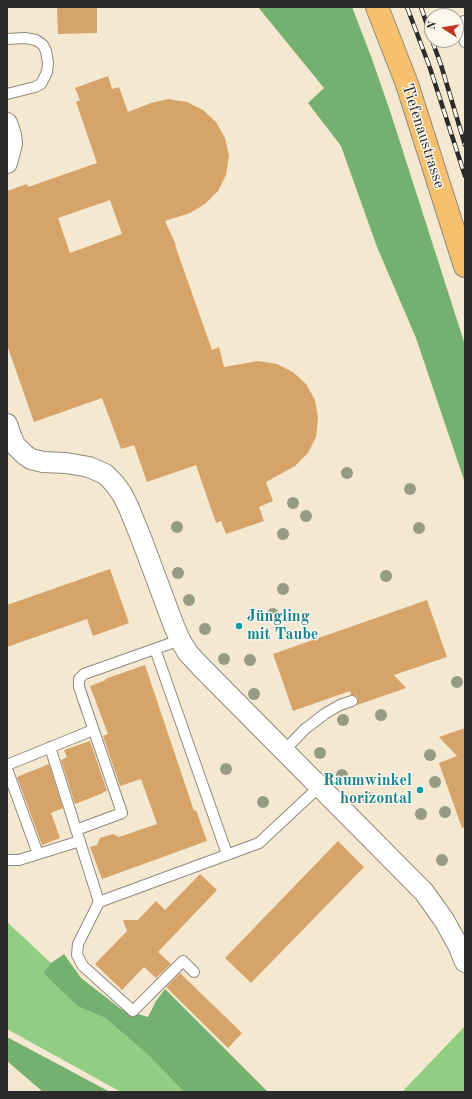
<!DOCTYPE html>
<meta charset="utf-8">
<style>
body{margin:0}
#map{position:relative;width:472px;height:1099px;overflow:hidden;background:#f4e8d0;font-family:"Old Standard TT",serif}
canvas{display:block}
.frame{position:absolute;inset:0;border:8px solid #2b2b2b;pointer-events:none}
.north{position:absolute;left:424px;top:8px;width:40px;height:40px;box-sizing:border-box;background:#fbf7ec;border:1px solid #a8a59f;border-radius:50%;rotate:282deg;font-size:11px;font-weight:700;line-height:16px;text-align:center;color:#2b2b2b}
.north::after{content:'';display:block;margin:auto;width:14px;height:18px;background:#c8321e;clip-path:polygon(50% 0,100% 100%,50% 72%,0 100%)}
</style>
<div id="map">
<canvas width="472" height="1099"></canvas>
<div class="frame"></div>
<div class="north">N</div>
</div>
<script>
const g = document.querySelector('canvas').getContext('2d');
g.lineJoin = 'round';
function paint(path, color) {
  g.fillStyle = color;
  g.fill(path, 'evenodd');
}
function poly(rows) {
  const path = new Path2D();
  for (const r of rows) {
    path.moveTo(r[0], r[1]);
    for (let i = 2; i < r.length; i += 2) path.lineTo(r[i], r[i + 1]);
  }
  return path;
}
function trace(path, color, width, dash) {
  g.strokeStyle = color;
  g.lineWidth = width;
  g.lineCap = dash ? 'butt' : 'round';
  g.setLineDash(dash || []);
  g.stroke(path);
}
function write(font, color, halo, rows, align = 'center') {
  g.font = font + ' "Old Standard TT",serif';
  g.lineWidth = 3;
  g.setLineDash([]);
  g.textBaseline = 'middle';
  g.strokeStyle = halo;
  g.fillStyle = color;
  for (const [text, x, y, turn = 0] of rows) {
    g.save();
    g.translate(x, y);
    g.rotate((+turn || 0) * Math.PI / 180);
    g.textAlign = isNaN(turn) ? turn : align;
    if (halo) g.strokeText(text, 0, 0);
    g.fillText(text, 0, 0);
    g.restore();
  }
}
const green = poly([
 [7,922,51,963,43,973,77,1006,105,1018,146,1053,184,1092,121,1092,7,1029],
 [465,1026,465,1092,402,1092]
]);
const forest = poly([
 [258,7,352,7,372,59,391,114,465,345,465,483,416,338,377,247,341,146,308,103,324,88],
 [64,954,81,978,121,1009,148,1017,156,1001,165,989,268,1092,184,1092,146,1053,105,1018,77,1006,43,973,51,963],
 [7,1037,110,1092,43,1092,7,1061]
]);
const building = poly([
 [57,7,97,7,97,33,58,34],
 [108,76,112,89,119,87,128,112,151,103,168,99,187,102,203,110,216,122,225,138,229,156,226,175,218,191,205,204,190,213,165,221,176,245,175,245,212,350,219,347,224,367,258,361,277,364,293,372,306,384,315,400,318,418,316,437,308,453,295,466,266,482,273,501,259,507,264,521,226,534,221,521,216,523,196,465,147,482,134,445,121,449,102,398,34,422,7,345,7,191,27,184,28,187,97,163,76,102,80,100,75,88],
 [110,200,122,234,70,253,58,218],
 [110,569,129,623,93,636,87,619,7,647,7,605],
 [427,600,447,657,394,675,406,688,357,705,358,702,358,699,356,696,351,695,350,691,293,711,273,654],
 [145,665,194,811,196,810,207,841,102,879,90,847,97,845,100,838,113,834,119,837,157,824,141,779,120,786,103,736,108,734,90,686,106,680,105,679],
 [465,728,465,827,462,828,439,763,457,756,439,737],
 [90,741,107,791,103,792,103,793,75,804,61,760,67,757,64,750],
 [49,764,63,808,51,813,60,838,42,845,17,777],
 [338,841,364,867,251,983,225,958],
 [200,874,217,890,158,952,171,964,156,978,144,967,122,990,95,964,127,931,123,920,138,920,156,901,165,910],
 [180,973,242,1033,228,1048,166,987]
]);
const lane = poly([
 [464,21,461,27,462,32,465,42],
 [7,39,25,38,36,40,43,45,46,51,48,63,47,72,41,84,35,87,7,94],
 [155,649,227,854],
 [50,747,99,902],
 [284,751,305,729,326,713,340,705,352,701],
 [7,765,93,730],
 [7,769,38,854],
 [76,830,122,813,79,687,79,679,84,674,180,640],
 [7,860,19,860,80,841],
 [194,972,183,961,133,1011,83,966,77,955,78,944,99,902,259,843,319,787]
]);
const street = poly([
 [7,123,11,135,12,144,7,163],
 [7,424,12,438,15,445,25,455,31,459,43,462,66,463,89,467,105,474,114,483,122,494,129,508,143,543,174,626,180,640,188,653,201,667,424,892,444,920,459,947,465,962]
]);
const primary = poly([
 [377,7,407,84,465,266]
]);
const rail = poly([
 [407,7,430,68,465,176],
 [421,7,432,40],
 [432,40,441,65,465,145]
]);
const trees = [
 [347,473],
 [410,489],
 [293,503],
 [306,516],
 [177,527],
 [419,528],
 [283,534],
 [178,573],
 [386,576],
 [283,589],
 [189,600],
 [273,614],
 [205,629],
 [224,659],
 [250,660],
 [457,682],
 [254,694],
 [381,715],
 [343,720],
 [320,753],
 [430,755],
 [226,769],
 [342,775],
 [435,782],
 [368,798],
 [263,802],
 [445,812],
 [421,814],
 [442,860]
];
const markers = [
 [239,626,4,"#0f9aa8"],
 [420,790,4,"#0f9aa8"]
];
const streetNames = [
 ["Tiefenaustrasse",423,136,72]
];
const cultureNames = [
 ["Jüngling",247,617],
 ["mit Taube",247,635],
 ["Raumwinkel",412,781,"right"],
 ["horizontal",412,799,"right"]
];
paint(green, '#91ce83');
paint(forest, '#74b171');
paint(building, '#d6a369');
trace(lane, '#908a7e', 12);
trace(street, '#908a7e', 22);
trace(primary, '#908a7e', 24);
trace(lane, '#fff', 10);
trace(street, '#fff', 20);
trace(primary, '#f7c06c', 22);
trace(rail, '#2b2b2b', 4.5);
trace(rail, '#fbf7ec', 3, [9]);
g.fillStyle = '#969b84';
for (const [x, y] of trees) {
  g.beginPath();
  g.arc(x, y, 6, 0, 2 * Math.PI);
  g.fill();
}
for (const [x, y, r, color] of markers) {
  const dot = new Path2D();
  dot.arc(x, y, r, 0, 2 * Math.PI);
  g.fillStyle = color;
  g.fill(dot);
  trace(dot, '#fbf7ec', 1.5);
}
write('16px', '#2b2b2b', '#fbf7ec', streetNames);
write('bold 16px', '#0d838f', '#fbf7ec', cultureNames, 'left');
</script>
